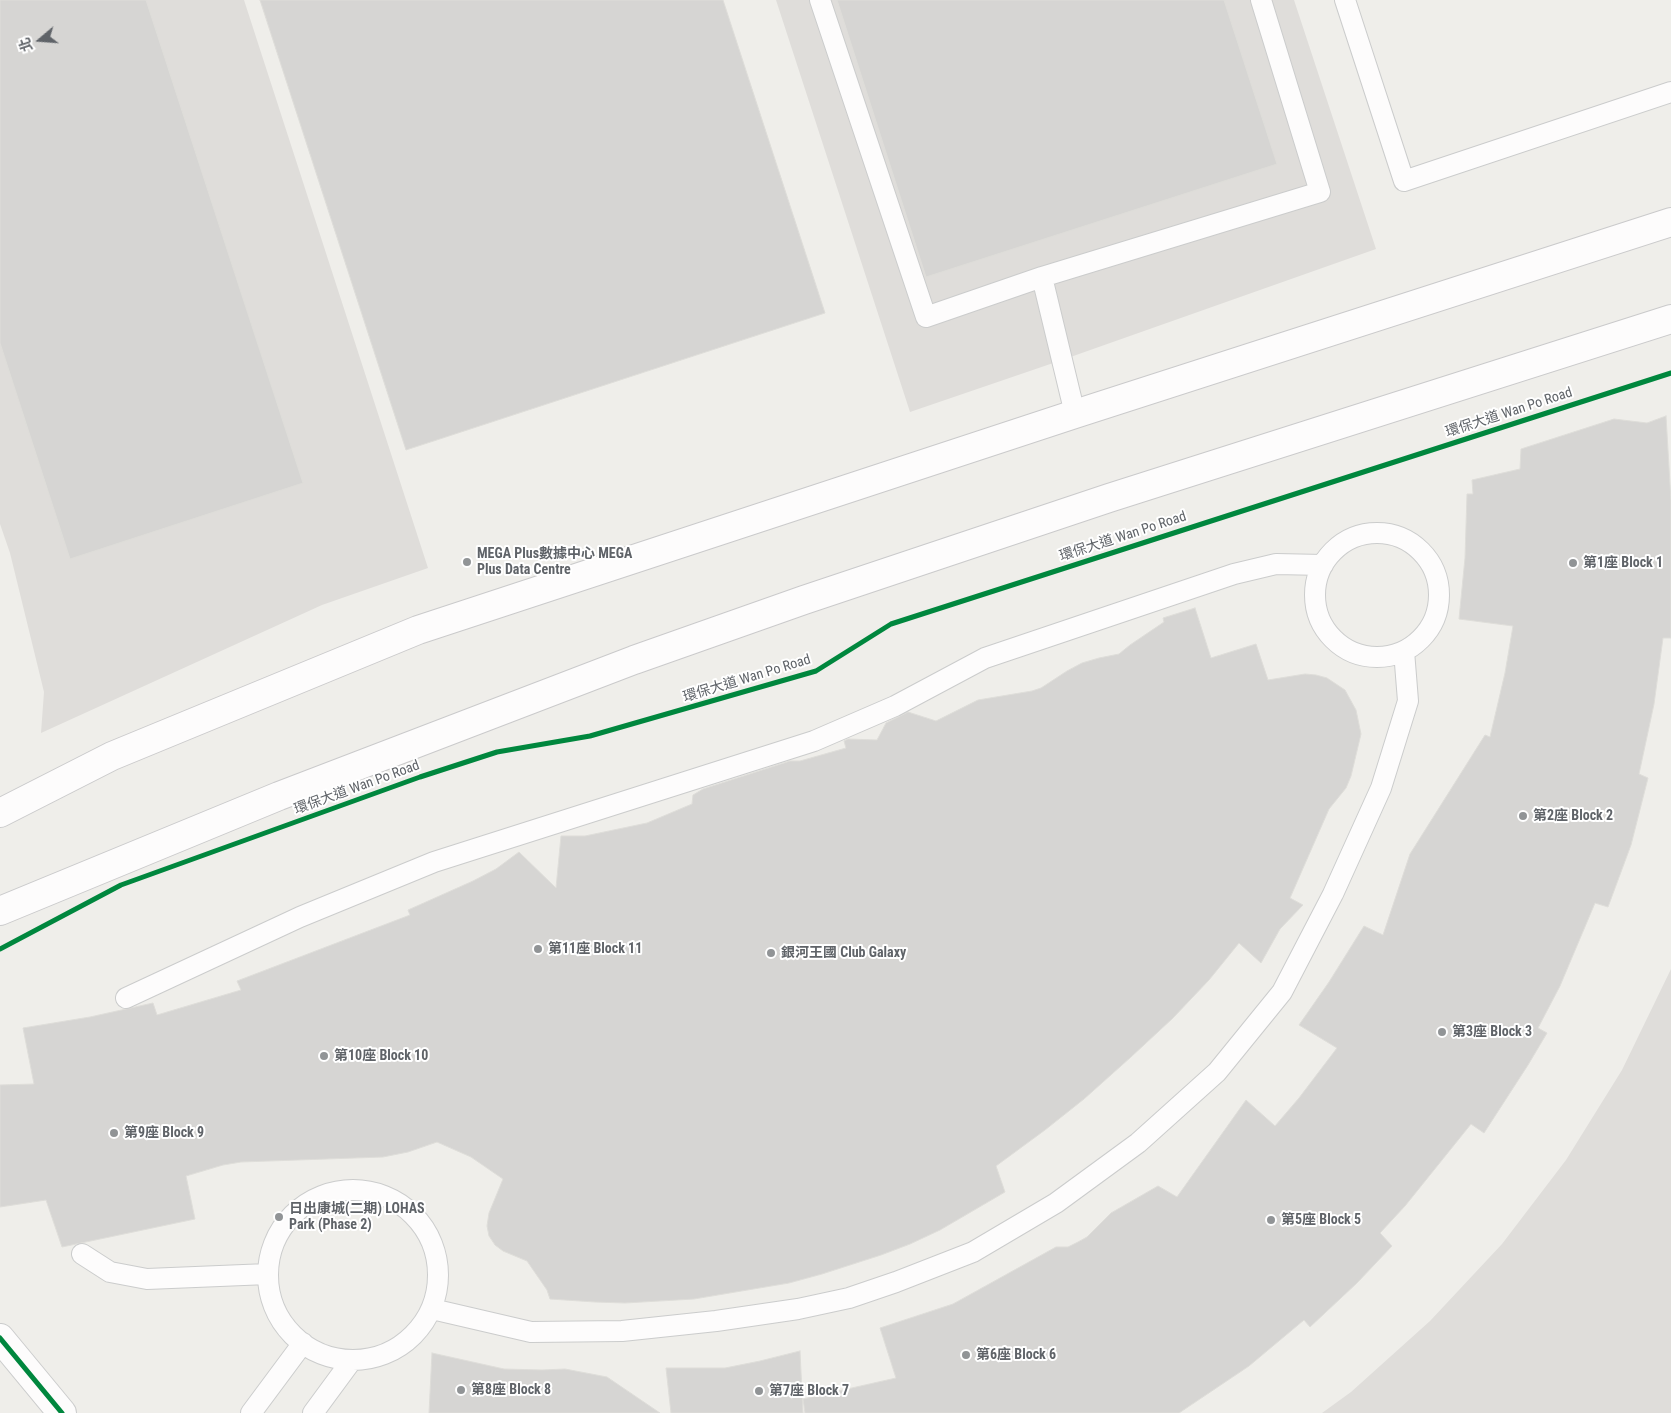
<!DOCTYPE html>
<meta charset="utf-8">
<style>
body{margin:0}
#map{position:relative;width:1671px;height:1413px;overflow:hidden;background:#efeeea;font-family:"Roboto Condensed","Noto Sans TC",sans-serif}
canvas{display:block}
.north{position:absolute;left:15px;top:15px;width:50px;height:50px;-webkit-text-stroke:4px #fff;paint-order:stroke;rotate:252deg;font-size:14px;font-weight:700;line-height:20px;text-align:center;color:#5f6368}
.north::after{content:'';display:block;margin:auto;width:18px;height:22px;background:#5f6368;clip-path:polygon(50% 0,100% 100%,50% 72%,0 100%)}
</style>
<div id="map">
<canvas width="1671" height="1413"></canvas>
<div class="north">北</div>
</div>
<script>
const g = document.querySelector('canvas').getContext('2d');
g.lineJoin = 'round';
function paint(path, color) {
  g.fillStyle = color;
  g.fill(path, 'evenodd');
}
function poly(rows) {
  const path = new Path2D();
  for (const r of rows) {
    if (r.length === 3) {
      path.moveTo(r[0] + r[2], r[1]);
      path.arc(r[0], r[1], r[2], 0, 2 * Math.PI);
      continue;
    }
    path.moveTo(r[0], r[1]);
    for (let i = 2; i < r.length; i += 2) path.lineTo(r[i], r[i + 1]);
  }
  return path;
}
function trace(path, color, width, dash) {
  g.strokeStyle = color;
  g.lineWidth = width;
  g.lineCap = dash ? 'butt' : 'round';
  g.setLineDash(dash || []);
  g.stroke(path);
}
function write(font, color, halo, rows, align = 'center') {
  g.font = font + ' "Roboto Condensed","Noto Sans TC",sans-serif';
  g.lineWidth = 4;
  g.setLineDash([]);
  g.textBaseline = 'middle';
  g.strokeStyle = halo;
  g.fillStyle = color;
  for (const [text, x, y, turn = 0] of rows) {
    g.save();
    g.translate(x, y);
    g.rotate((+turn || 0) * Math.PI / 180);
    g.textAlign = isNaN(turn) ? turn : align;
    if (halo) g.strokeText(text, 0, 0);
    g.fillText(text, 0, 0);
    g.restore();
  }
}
const industrial = poly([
 [0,0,244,0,428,568,322,605,41,733,44,692,10,553,0,524],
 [776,0,1294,0,1376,249,1062,360,910,412],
 [1671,969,1671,1413,1322,1413,1351,1392,1430,1321,1502,1244,1566,1160,1622,1070]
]);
const building = poly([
 [0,0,146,0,303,483,70,559,0,343,0,0],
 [260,0,723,0,825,313,406,450,260,0],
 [837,0,1224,0,1277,164,926,277,837,0],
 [1666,416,1671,501,1671,638,1663,638,1654,704,1639,774,1648,778,1631,845,1608,907,1595,903,1560,986,1538,1028,1547,1033,1528,1065,1484,1133,1471,1124,1405,1206,1380,1233,1392,1246,1357,1283,1310,1327,1304,1320,1249,1366,1179,1413,805,1413,803,1399,896,1378,880,1328,953,1304,1056,1247,1068,1247,1078,1242,1087,1237,1111,1213,1158,1186,1177,1197,1246,1100,1275,1126,1299,1098,1337,1048,1299,1025,1329,982,1364,926,1383,935,1410,854,1485,735,1490,737,1505,673,1513,626,1459,619,1465,558,1467,494,1473,494,1472,480,1520,469,1521,449,1614,419,1647,423,1666,416],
 [1195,608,1211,658,1256,644,1268,680,1305,674,1316,675,1327,678,1345,690,1356,710,1361,734,1351,776,1346,788,1329,809,1290,898,1303,905,1280,929,1261,963,1239,943,1209,980,1173,1018,1131,1057,1084,1099,1045,1130,996,1166,1005,1192,940,1230,910,1244,881,1255,822,1274,789,1283,694,1299,625,1303,595,1302,550,1299,547,1290,527,1261,503,1251,495,1245,489,1236,487,1226,489,1213,503,1179,471,1157,437,1142,408,1152,383,1157,241,1162,223,1165,186,1176,195,1219,62,1247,46,1200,0,1207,0,1085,34,1084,23,1028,90,1017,153,1003,157,1015,241,990,237,981,410,915,408,910,473,881,496,869,519,852,556,888,561,836,585,836,647,823,692,804,693,795,703,789,790,761,800,761,846,748,844,741,848,739,877,740,886,723,908,712,936,721,978,700,1032,691,1041,688,1067,671,1082,663,1099,658,1119,654,1130,645,1164,622,1163,618,1195,608],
 [800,1351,803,1413,671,1413,666,1368,725,1368,760,1361,800,1351],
 [432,1353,504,1369,542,1370,565,1369,607,1377,660,1413,429,1413,432,1353]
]);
const service = poly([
 [820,0,926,317,1042,277,1320,192,1261,0],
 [1345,0,1404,181,1671,92],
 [1042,277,1075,414],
 [1377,595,62],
 [126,998,300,917,434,862,814,741,895,706,985,658,1234,574,1276,564,1323,565],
 [353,1275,85],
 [82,1254,110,1272,147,1279,268,1274],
 [432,1309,531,1332,622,1331,716,1321,798,1309,849,1298,896,1282,973,1252,1056,1203,1138,1143,1217,1072,1282,992,1333,894,1381,788,1408,701,1404,651],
 [251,1413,303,1343],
 [313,1413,352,1360]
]);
const minor = poly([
 [0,1338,62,1413]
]);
const secondary = poly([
 [0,813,112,756,418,630,1075,414,1671,222],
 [0,911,279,796,634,660,804,600,1109,498,1671,319]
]);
const cycleway = poly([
 [0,949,121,885,420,777,497,752,590,736,816,671,891,624,1671,373],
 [0,1338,62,1413]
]);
const markers = [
 [467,562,5,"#919496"],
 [1573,563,5,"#919496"],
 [1523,816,5,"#919496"],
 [538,949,5,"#919496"],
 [771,953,5,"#919496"],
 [1442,1032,5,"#919496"],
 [324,1056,5,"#919496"],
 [114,1133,5,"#919496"],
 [279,1217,5,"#919496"],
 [1271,1220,5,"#919496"],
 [966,1355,5,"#919496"],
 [461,1390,5,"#919496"],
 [759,1391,5,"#919496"]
];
const streetNames = [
 ["環保大道 Wan Po Road",1509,413,-18],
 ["環保大道 Wan Po Road",1123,537,-18],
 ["環保大道 Wan Po Road",747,679,-17],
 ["環保大道 Wan Po Road",357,788,-20]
];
const poiNames = [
 ["MEGA Plus數據中心 MEGA",477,554],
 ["Plus Data Centre",477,570],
 ["第1座 Block 1",1583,563],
 ["第2座 Block 2",1533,816],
 ["第11座 Block 11",548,949],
 ["銀河王國 Club Galaxy",781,953],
 ["第3座 Block 3",1452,1032],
 ["第10座 Block 10",334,1056],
 ["第9座 Block 9",124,1133],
 ["日出康城(二期) LOHAS",289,1209],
 ["Park (Phase 2)",289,1225],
 ["第5座 Block 5",1281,1220],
 ["第6座 Block 6",976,1355],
 ["第8座 Block 8",471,1390],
 ["第7座 Block 7",769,1391]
];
paint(industrial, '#dfddda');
paint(building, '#d6d5d3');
trace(building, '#deddd9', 1);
trace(service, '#cbcccc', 22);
trace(minor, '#cbcccc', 30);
trace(secondary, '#cacacb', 30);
trace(service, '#fdfcfc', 20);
trace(minor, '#fdfcfc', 28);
trace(secondary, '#fdfcfc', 28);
trace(cycleway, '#00873e', 5);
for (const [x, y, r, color] of markers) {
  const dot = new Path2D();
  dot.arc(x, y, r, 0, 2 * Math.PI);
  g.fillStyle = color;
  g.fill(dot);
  trace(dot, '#fff', 2);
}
write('14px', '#5f6368', '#fff', streetNames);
write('bold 14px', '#5f6368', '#fff', poiNames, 'left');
</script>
